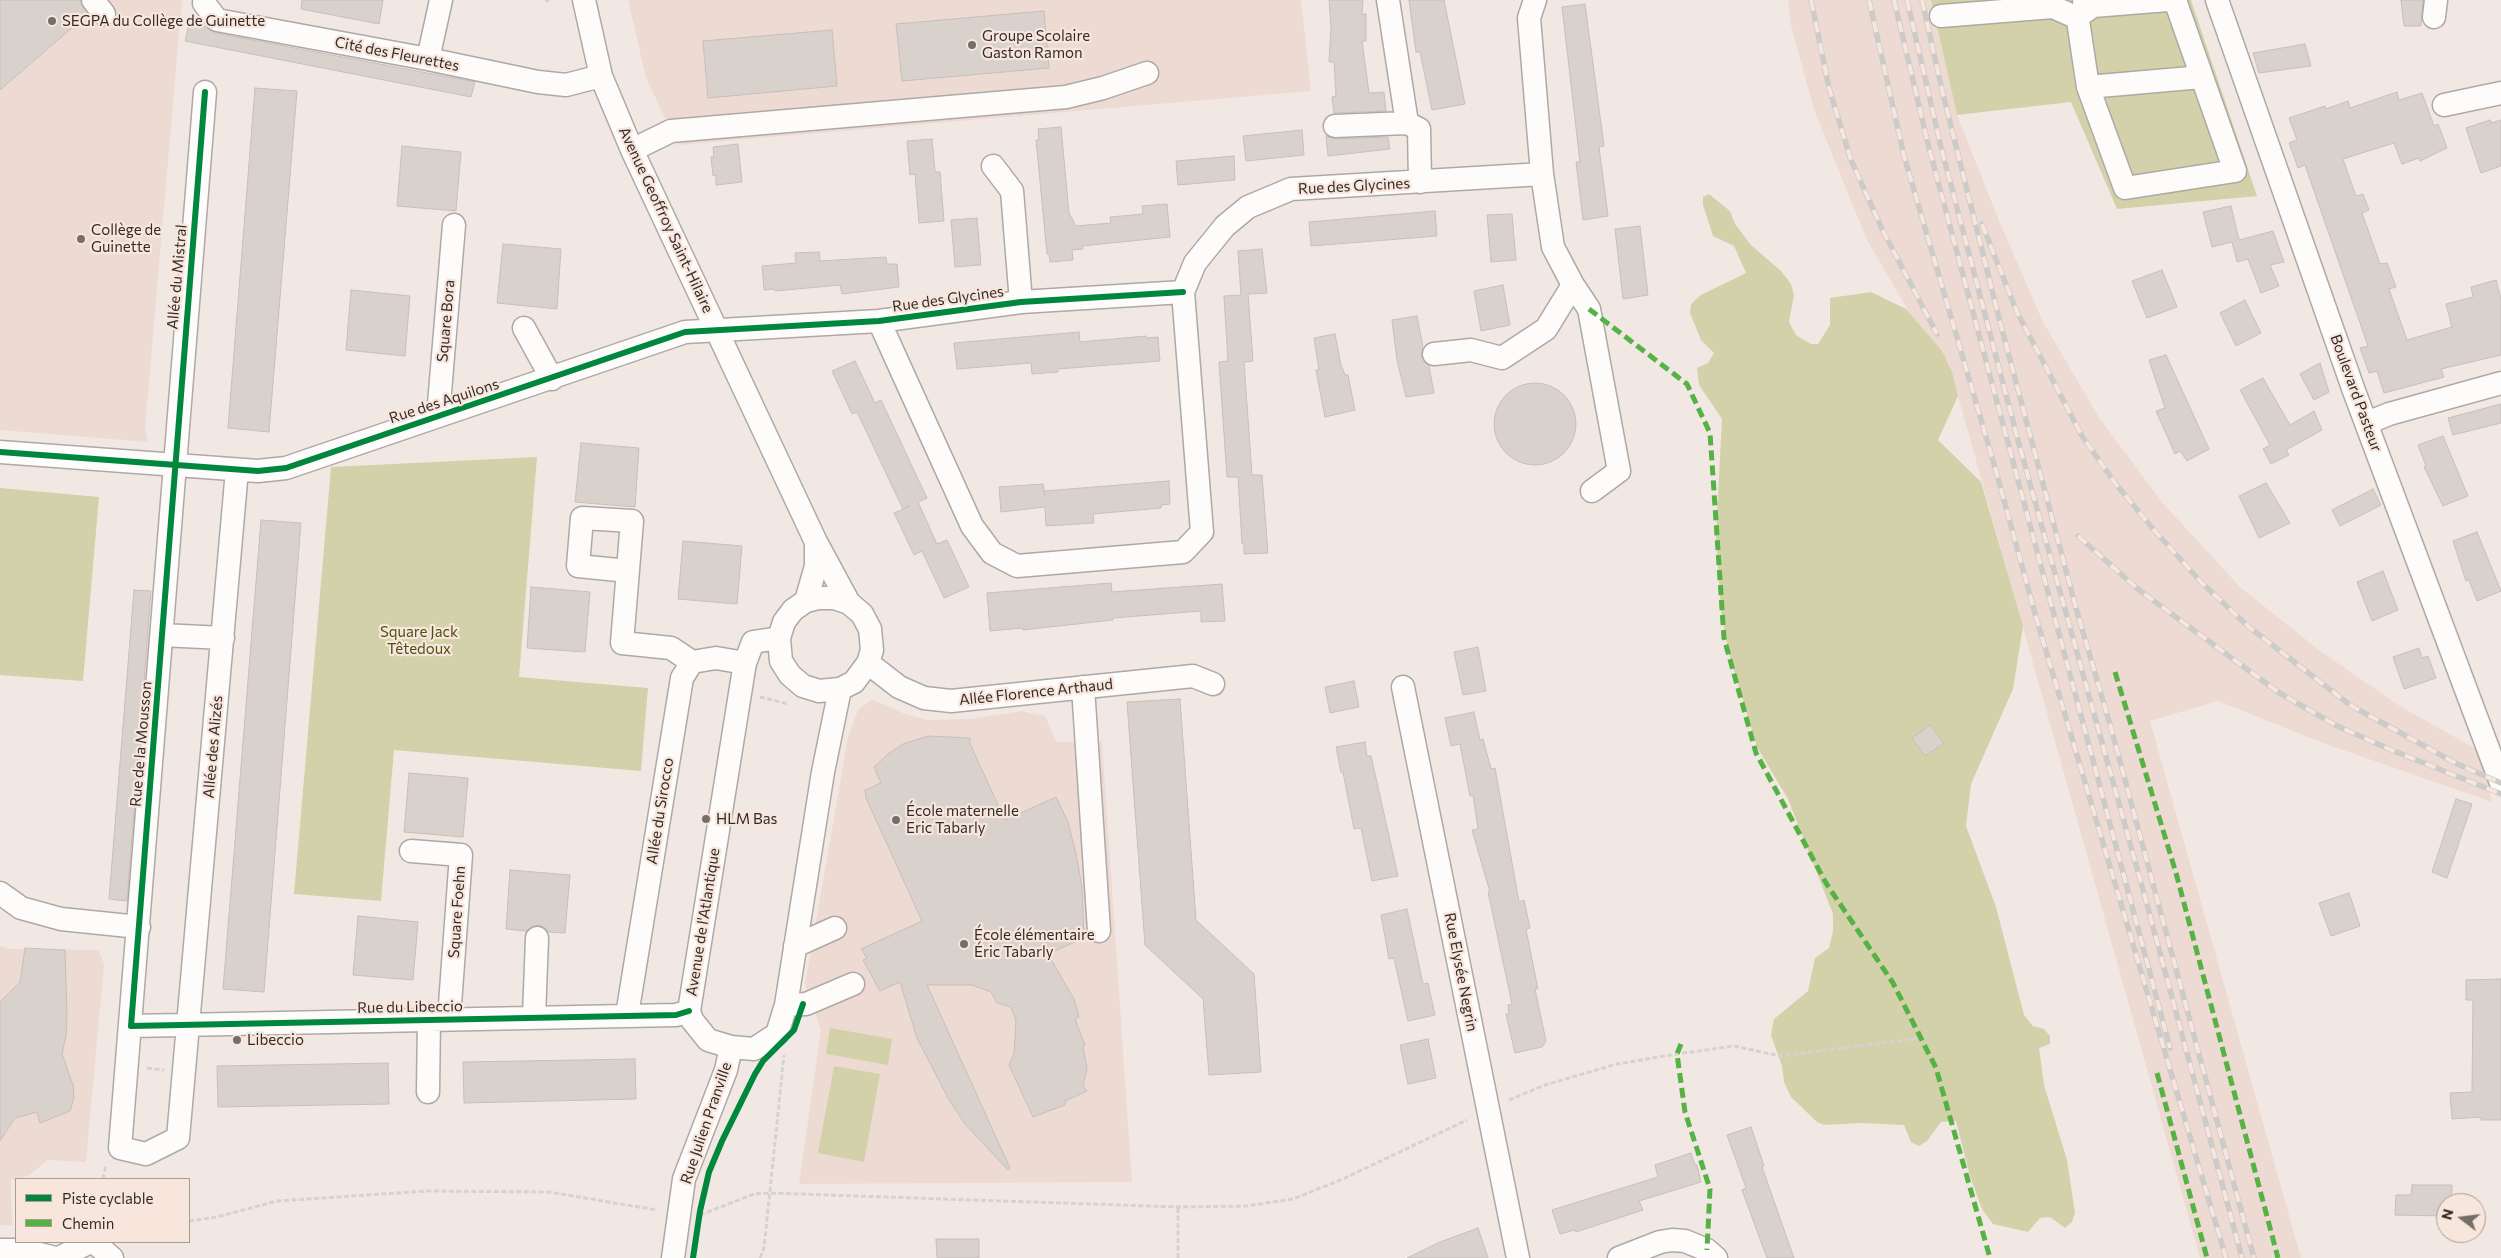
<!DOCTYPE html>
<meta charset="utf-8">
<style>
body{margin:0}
#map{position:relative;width:2501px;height:1258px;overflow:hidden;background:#f2e8e3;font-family:Commissioner,sans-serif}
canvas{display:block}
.legend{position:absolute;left:15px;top:1178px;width:175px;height:65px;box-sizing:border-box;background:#f8e6dd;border:1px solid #a99c95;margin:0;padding:6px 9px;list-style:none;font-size:15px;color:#322c28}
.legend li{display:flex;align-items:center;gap:10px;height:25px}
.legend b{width:25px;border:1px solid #a99c95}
.north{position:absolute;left:2436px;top:1193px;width:50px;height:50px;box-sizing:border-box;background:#f8e6dd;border:1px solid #a99c95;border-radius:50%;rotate:285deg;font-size:14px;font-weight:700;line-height:20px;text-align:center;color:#322c28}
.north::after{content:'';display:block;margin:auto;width:18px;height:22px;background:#756e69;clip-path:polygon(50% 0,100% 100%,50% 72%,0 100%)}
</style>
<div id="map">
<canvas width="2501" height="1258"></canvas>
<ul class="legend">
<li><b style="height:6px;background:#00873e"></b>Piste cyclable</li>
<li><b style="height:6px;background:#56b245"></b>Chemin</li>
</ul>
<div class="north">N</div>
</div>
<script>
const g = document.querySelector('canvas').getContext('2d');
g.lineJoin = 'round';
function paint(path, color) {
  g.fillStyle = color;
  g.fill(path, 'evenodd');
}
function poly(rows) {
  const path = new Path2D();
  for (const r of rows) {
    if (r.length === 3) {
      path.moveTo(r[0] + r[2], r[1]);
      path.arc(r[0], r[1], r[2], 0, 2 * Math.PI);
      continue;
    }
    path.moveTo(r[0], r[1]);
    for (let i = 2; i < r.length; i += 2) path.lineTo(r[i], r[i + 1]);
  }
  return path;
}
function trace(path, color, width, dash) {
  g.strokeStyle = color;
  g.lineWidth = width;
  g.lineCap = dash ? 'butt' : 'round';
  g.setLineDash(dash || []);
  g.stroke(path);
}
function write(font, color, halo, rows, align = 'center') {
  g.font = font + ' Commissioner,sans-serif';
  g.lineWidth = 4.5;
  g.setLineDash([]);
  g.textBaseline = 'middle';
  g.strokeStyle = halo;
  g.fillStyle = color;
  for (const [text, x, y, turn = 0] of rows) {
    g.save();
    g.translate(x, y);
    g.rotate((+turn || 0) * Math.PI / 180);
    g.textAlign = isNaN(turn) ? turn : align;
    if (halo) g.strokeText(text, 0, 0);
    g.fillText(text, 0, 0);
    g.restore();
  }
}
const built = poly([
 [0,0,182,0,145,428,148,442,0,430],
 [628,0,1301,0,1311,91,678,145,646,78],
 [1788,0,1931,0,1957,115,2000,223,2043,322,2100,419,2162,502,2240,587,2323,653,2403,708,2478,750,2492,802,2320,742,2218,701,2150,721,2301,1258,2200,1258,1958,396,1867,240,1814,110,1791,25],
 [872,699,905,714,928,720,971,719,1021,711,1045,716,1057,742,1102,741,1132,1182,799,1184,821,1030,805,984,848,737,858,710],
 [0,946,11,949,99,950,104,965,86,1162,48,1160,28,1176,11,1180,12,1225,0,1225]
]);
const green = poly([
 [1931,0,2191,0,2257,196,2117,209,2071,102,1957,115],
 [1709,194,1730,211,1735,224,1751,245,1781,271,1791,284,1794,295,1789,322,1796,335,1811,344,1818,344,1830,325,1830,298,1871,292,1906,309,1942,351,1952,372,1958,396,1938,440,1981,482,2023,626,2013,689,1971,784,1966,826,1996,907,2024,1015,2033,1026,2044,1029,2050,1036,2050,1044,2039,1048,2044,1085,2067,1160,2075,1213,2072,1222,2065,1228,2050,1217,2040,1218,2028,1232,1993,1224,1982,1209,1970,1176,1956,1121,1941,1122,1927,1141,1919,1146,1911,1142,1904,1125,1861,1123,1824,1125,1817,1122,1791,1097,1784,1082,1782,1066,1771,1035,1774,1019,1808,991,1815,958,1829,948,1833,931,1833,914,1788,799,1757,747,1729,654,1721,611,1716,536,1722,419,1699,385,1697,368,1708,363,1714,353,1701,340,1690,313,1691,304,1701,295,1746,273,1734,246,1713,236,1703,205,1703,197],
 [537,457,519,677,648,688,641,771,394,750,381,901,294,894,331,467],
 [0,488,99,497,83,681,0,675],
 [830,1028,892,1039,888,1065,826,1054],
 [834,1066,880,1074,864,1162,818,1153]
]);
const building = poly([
 [0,0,80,0,88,14,0,90,0,0],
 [302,0,383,0,379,24,301,9,302,0],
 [1329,0,1363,0,1362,14,1366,14,1366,41,1362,41,1369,93,1384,92,1386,111,1334,113,1332,97,1336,96,1334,62,1329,62,1331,27,1329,0],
 [1409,0,1444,0,1465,104,1432,110,1420,52,1416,52,1409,0],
 [2401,0,2423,0,2421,26,2404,26,2401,0],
 [1585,4,1604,146,1599,147,1608,216,1583,220,1576,162,1580,162,1562,7,1585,4],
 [1044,11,1049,68,902,81,896,24,1044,11],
 [189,24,206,27,215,33,475,82,471,97,185,41,189,24],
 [832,30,837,86,708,98,703,41,832,30],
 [2305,44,2311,66,2259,73,2253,53,2305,44],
 [255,88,297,91,269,432,228,428,255,88],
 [2397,92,2399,100,2422,93,2434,126,2438,124,2447,148,2420,161,2419,158,2402,164,2394,143,2343,159,2356,196,2363,194,2369,210,2362,213,2380,264,2387,263,2396,287,2389,289,2407,340,2452,327,2446,304,2473,297,2471,287,2496,280,2501,299,2501,355,2441,369,2444,377,2384,393,2377,371,2369,373,2360,348,2368,346,2305,165,2298,168,2289,143,2297,140,2289,118,2325,106,2326,109,2348,101,2350,108,2397,92],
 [2490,120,2491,123,2501,120,2501,166,2481,173,2466,128,2490,120],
 [1061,127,1069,213,1076,226,1111,223,1110,217,1143,214,1142,206,1167,204,1170,237,1082,246,1083,249,1072,250,1073,260,1050,262,1049,254,1047,254,1036,140,1039,140,1038,129,1061,127],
 [1302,130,1304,155,1246,161,1243,136,1302,130],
 [1326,136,1336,139,1388,137,1390,149,1328,156,1326,136],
 [932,139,935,172,940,172,944,221,919,223,915,174,910,175,907,141,932,139],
 [738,144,742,182,716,185,716,175,713,176,711,157,714,157,713,147,738,144],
 [402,146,461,152,456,211,397,206,402,146],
 [1234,156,1235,180,1178,185,1176,161,1234,156],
 [2231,206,2239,240,2273,231,2284,262,2270,265,2279,286,2261,293,2248,259,2237,262,2232,242,2212,247,2203,212,2231,206],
 [1435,211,1437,236,1311,246,1309,222,1435,211],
 [1512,214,1516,260,1491,262,1487,215,1512,214],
 [977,218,981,265,955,267,951,220,977,218],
 [1640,226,1648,295,1623,299,1615,229,1640,226],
 [503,244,561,249,557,309,497,303,503,244],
 [1262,249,1267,293,1248,294,1253,361,1244,362,1252,475,1262,475,1268,553,1244,554,1244,543,1242,544,1238,477,1227,477,1219,362,1228,361,1224,296,1241,295,1238,251,1262,249],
 [819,252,820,261,886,257,887,264,897,264,899,287,842,294,840,285,775,291,774,289,764,290,762,266,796,263,795,253,819,252],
 [2162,270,2177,307,2147,318,2132,281,2162,270],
 [1503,285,1510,325,1481,331,1474,291,1503,285],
 [351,290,410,296,405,356,346,350,351,290],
 [2245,300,2261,333,2236,346,2220,313,2245,300],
 [1417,316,1423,347,1421,356,1429,366,1434,393,1406,397,1397,360,1392,320,1417,316],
 [1079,332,1080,342,1146,336,1147,338,1158,337,1160,361,1058,369,1058,372,1032,374,1031,363,957,369,954,343,1079,332],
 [1335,334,1341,365,1345,375,1348,375,1355,410,1325,417,1316,370,1319,370,1314,338,1335,334],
 [2166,355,2209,449,2187,461,2180,451,2175,454,2156,411,2165,408,2149,360,2166,355],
 [855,361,875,403,881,400,927,498,918,502,937,544,947,540,969,587,944,598,922,551,914,555,894,513,910,506,903,509,857,412,852,414,832,371,855,361],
 [2320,363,2329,392,2314,400,2300,374,2320,363],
 [2263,378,2290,425,2314,411,2322,430,2286,450,2289,455,2271,464,2263,449,2270,445,2240,390,2263,378],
 [1535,424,41],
 [2501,404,2501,423,2453,435,2448,418,2501,404],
 [2443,436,2468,496,2443,506,2424,467,2426,466,2418,445,2443,436],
 [581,443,639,448,635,507,575,502,581,443],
 [1169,481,1170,504,1161,505,1161,508,1093,514,1094,523,1046,526,1045,507,1001,512,999,487,1043,484,1045,495,1044,491,1169,481],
 [2266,483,2290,523,2259,538,2239,496,2266,483],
 [2373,489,2381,505,2340,526,2332,510,2373,489],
 [261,520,301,523,264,992,223,989,261,520],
 [2477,532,2501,591,2477,601,2469,580,2466,581,2453,541,2477,532],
 [683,541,742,546,737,604,678,599,683,541],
 [2383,571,2398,610,2372,621,2357,582,2383,571],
 [1111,583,1112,592,1222,584,1225,621,1201,622,1201,611,1113,618,1113,620,1023,630,1023,628,990,631,987,593,1111,583],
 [531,587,590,592,585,652,527,648,531,587],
 [134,590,151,591,127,901,109,899,134,590],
 [1478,647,1486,691,1463,695,1454,652,1478,647],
 [2419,648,2422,658,2428,656,2436,678,2404,689,2393,657,2419,648],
 [1354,681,1359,707,1330,713,1325,687,1354,681],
 [1180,699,1196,920,1254,974,1261,1072,1209,1075,1203,999,1145,945,1127,702,1180,699],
 [1474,712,1480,740,1483,739,1491,769,1495,768,1519,902,1524,900,1530,928,1526,929,1538,989,1535,989,1546,1041,1542,1047,1515,1053,1506,1014,1509,1014,1508,1005,1512,1004,1488,892,1490,892,1472,830,1478,829,1473,795,1470,796,1460,744,1451,746,1445,718,1474,712],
 [1930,725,1944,743,1925,756,1912,738,1930,725],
 [928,736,970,738,970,744,1005,820,1056,797,1068,822,1076,854,1082,887,1084,938,1048,954,1074,999,1079,1017,1075,1019,1085,1045,1083,1046,1087,1069,1083,1086,1087,1091,1065,1101,1065,1105,1033,1117,1009,1065,1014,1054,1016,1021,1011,1007,997,1003,991,992,972,985,927,985,1010,1168,1008,1170,965,1124,949,1100,917,1038,900,982,880,991,863,960,867,958,861,949,922,921,866,798,865,790,881,783,874,767,888,754,903,744,928,736],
 [1365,742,1367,756,1371,756,1398,876,1372,881,1361,828,1354,829,1343,772,1341,772,1336,747,1365,742],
 [409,773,468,778,463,837,404,832,409,773],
 [2456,799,2472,804,2447,878,2432,872,2456,799],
 [510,870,570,875,565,933,549,932,544,927,538,925,526,931,506,929,510,870],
 [2349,893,2360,926,2331,936,2319,903,2349,893],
 [1407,909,1423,984,1428,983,1435,1015,1408,1021,1394,958,1389,959,1381,915,1407,909],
 [358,916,418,922,413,980,353,975,358,916],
 [25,948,65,950,67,1016,66,1036,62,1054,73,1085,74,1098,70,1111,40,1123,37,1112,15,1118,0,1141,0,1002,20,982,25,948],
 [2501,979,2501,1120,2481,1120,2481,1117,2452,1119,2450,1093,2472,1092,2473,1000,2466,1000,2466,980,2501,979],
 [1428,1039,1436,1078,1408,1084,1400,1045,1428,1039],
 [635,1059,636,1099,464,1103,463,1062,635,1059],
 [388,1063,389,1104,218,1107,217,1066,388,1063],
 [1751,1127,1764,1166,1762,1167,1794,1258,1767,1258,1742,1190,1746,1188,1727,1135,1751,1127],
 [1691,1153,1695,1165,1697,1165,1701,1182,1639,1201,1643,1210,1576,1232,1575,1230,1560,1234,1552,1210,1658,1177,1655,1165,1691,1153],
 [2412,1185,2452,1185,2452,1203,2446,1203,2446,1216,2395,1215,2396,1195,2411,1195,2412,1185],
 [1478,1228,1488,1258,1407,1258,1440,1242,1478,1228],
 [936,1239,979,1239,979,1258,937,1258,936,1239]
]);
const path = poly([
 [545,0,549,1],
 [760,697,788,704],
 [147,1068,164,1070],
 [1509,1100,1545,1085,1617,1064,1677,1054,1734,1046,1780,1056,1921,1038],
 [103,1179,106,1165],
 [700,1215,754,1194,769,1193,1178,1207,1246,1206,1293,1199,1345,1178,1467,1120],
 [189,1221,217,1217,277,1201,426,1191,549,1192,657,1210],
 [760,1258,764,1248,784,1055],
 [1178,1258,1178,1207]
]);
const minor = poly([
 [93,0,104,14],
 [205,0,204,3,217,20,428,59,538,82,566,85,601,76],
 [584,0,601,76,632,150,816,542,849,603,862,614,870,629,872,650,868,663,854,682,840,689,819,691,803,686,790,675,781,661,779,638,784,622,793,610,806,601,818,598,834,598,849,603],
 [1388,0,1407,123],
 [1535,0,1529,18,1542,174,1553,247,1573,285,1589,309,1619,471,1592,491],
 [2217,0,2354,391,2501,783],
 [2093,6,2168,0],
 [2077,14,2088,87,2125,188,2235,171,2175,0],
 [1941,16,2053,7,2071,15,2083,13,2093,6,2084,0],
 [2434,17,2436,0],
 [428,59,441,0],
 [2088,87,2202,77],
 [205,92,120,1148,146,1154,178,1138,237,470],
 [2444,105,2501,93],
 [1335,126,1407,123,1419,129,1420,182],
 [632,150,671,131,1066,97,1103,88,1147,73],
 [993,166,1012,191,1021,302],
 [879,321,972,526,992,553,1017,566,1183,552,1202,532,1183,292,1195,263,1225,226,1248,207,1291,189,1542,174],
 [524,328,552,379],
 [1434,354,1471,350,1502,358,1546,329,1573,285],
 [438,416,454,225],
 [2367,423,2389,414,2501,383],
 [0,452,258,471,286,468,685,332,879,321,1021,302,1183,292],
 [628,571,578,566,582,518,632,521,622,643,671,648,692,662],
 [806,601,816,566,816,543],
 [162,635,223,638],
 [779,638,753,642,745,663,742,681,689,1011,692,1020,708,1040,731,1047,754,1049,777,1034,786,1005,823,772,840,689],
 [868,663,899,687,924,698,951,701,1193,676,1213,684],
 [1083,687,1099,931],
 [1403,687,1518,1258],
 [411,851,461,855,449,1018],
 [0,893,21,908,61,919,139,927],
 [795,946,835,928],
 [786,1005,806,1004,853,984],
 [627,1015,682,678,692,662,716,658,745,663],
 [534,1017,537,938],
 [131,1026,676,1015,689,1011],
 [428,1092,429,1019],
 [94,1242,112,1258],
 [0,1250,24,1250,55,1258],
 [59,1258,90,1242],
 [673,1258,684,1179,726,1070,731,1047],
 [1619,1258,1660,1242,1672,1240,1685,1241,1707,1250,1716,1258]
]);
const rail = poly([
 [1811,0,1829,88,1851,160,1883,231,1937,334],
 [1869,0,1904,156,1996,471,2036,617,2226,1258],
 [1894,0,1929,148,2170,1048],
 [1907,0,1941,147,2019,444,2145,897,2242,1258],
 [1922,0,1942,90,1999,318,2076,608,2111,728,2254,1258],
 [1982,224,2017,312,2082,436,2115,483,2154,530,2202,583,2249,627,2350,705,2457,764,2501,783],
 [2078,536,2139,590,2278,692,2337,726,2389,749,2501,794]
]);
const quiet = poly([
 [1589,309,1687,384,1710,433,1724,638,1756,753,1826,883,1893,983,1936,1068,1990,1258],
 [2115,672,2176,873,2278,1258],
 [1681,1044,1677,1054,1685,1112,1710,1189,1707,1250],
 [2157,1073,2207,1258]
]);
const cycleway = poly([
 [205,92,131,1026,676,1015,689,1011],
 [0,452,258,471,286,468,685,332,879,321,1021,302,1183,292],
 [693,1258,700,1211,709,1172,722,1141,755,1074,763,1061,794,1030,803,1004]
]);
const markers = [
 [52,21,5,"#756e69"],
 [972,45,5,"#756e69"],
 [81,239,5,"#756e69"],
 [706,819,5,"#756e69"],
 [896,820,5,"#756e69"],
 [964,944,5,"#756e69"],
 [237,1040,5,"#756e69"]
];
const poiNames = [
 ["SEGPA du Collège de Guinette",62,21],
 ["Groupe Scolaire",982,36],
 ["Gaston Ramon",982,53],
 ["Collège de",91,230],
 ["Guinette",91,247],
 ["École maternelle",906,811],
 ["Eric Tabarly",906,828],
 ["HLM Bas",716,819],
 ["École élémentaire",974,935],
 ["Éric Tabarly",974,952],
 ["Libeccio",247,1040]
];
const streetNames = [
 ["Cité des Fleurettes",397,54,11],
 ["Rue des Glycines",1354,186,-3],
 ["Avenue Geoffroy Saint-Hilaire",666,220,65],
 ["Allée du Mistral",177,277,-85],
 ["Rue des Glycines",948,299,-8],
 ["Square Bora",446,321,-85],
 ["Boulevard Pasteur",2356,393,70],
 ["Rue des Aquilons",444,401,-18],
 ["Allée Florence Arthaud",1036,692,-6],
 ["Rue de la Mousson",141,744,-85],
 ["Allée des Alizés",213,747,-85],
 ["Allée du Sirocco",660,811,-81],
 ["Square Foehn",457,912,-86],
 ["Avenue de l'Atlantique",703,922,-81],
 ["Rue Elysée Negrin",1461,972,79],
 ["Rue du Libeccio",410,1007,-1],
 ["Rue Julien Pranville",706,1123,-71]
];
const parkNames = [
 ["Square Jack",419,632],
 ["Têtedoux",419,649]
];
paint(built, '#eddbd3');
paint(green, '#d3d1a9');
paint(building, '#d8d1cc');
trace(building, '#c7bfbb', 1);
trace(minor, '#afa8a4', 25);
trace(path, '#d5d2d0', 3, [5, 2.5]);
trace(minor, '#fdfcfb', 22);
trace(rail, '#cdcbca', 5.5);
trace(rail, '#f8e6dd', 4, [11]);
trace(quiet, '#56b245', 5, [10, 5]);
trace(cycleway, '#00873e', 6);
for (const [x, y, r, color] of markers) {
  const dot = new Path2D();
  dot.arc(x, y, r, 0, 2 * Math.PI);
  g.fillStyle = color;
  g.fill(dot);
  trace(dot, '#f8e6dd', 2);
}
write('15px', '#322c28', '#f8e6dd', poiNames, 'left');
write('15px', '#322c28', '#f8e6dd', streetNames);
write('15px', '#4d5114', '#f8e6dd', parkNames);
</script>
